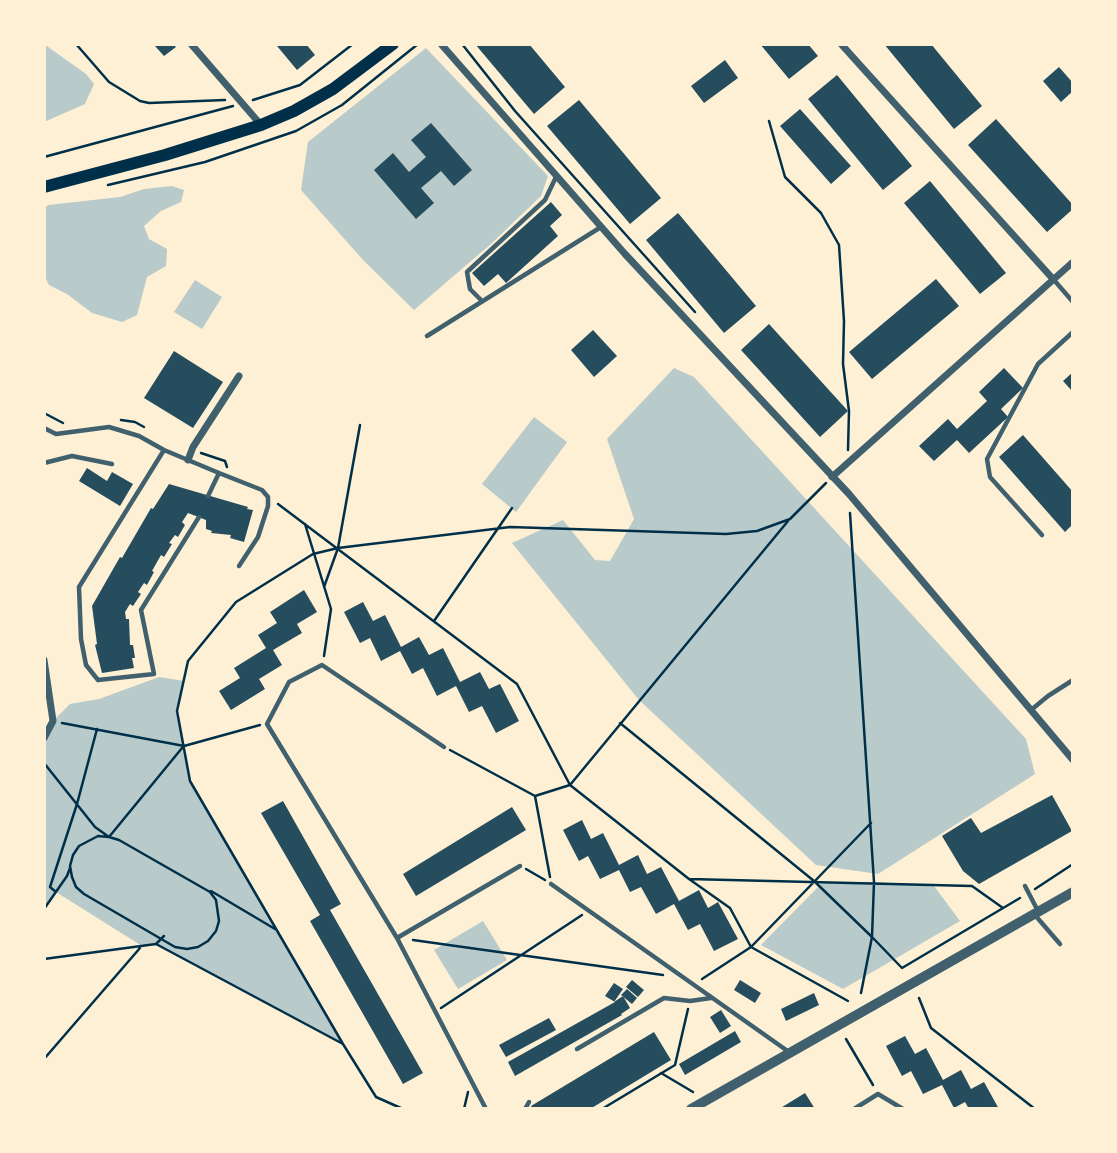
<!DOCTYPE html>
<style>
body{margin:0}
#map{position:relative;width:1117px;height:1153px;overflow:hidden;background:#fdf0d5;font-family:Barlow,sans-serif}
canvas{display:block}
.frame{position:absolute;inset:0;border:46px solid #fdf0d5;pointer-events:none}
</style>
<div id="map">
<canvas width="1117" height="1153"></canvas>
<div class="frame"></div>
</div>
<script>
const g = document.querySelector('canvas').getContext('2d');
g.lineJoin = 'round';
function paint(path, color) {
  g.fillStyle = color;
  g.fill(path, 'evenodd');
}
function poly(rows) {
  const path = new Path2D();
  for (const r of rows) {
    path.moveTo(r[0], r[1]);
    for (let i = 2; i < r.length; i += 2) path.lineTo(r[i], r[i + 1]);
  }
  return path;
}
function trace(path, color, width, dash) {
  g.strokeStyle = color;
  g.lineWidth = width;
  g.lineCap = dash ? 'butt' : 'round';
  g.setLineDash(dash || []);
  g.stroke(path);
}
const green = poly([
 [44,44,86,74,94,84,85,104,44,122],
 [426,48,548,176,541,196,492,243,414,310,363,260,301,190,308,142],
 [172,186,184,190,181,202,161,211,144,226,149,239,167,249,166,266,147,277,137,315,122,322,92,313,67,294,49,285,44,275,44,209,48,205,120,197,144,189],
 [195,280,222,297,202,329,174,312],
 [674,368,694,377,1026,739,1035,774,878,874,816,865,639,700,512,543,563,520,595,560,610,561,634,519,607,439],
 [534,417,567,442,516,512,482,484],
 [159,677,184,681,177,711,190,781,343,1044,156,944,142,946,56,892,44,909,44,738,53,721,70,704,99,699],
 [874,882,934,886,960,921,843,989,761,945,822,883],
 [483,921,507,960,458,989,434,950]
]);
const building = poly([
 [159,44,173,44,176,47,164,56,155,46],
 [280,44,306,44,315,55,297,70,277,46],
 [475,44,529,44,565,87,534,114],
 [760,44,808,44,818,56,789,79],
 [884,44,931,44,982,106,954,129],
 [725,60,738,78,704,103,691,86],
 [1059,67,1073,83,1073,91,1061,102,1043,81],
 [837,75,912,166,883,190,808,99],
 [579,100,661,198,630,224,547,126],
 [800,109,851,166,831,184,780,126],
 [996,119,1073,205,1073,209,1047,232,968,145],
 [431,123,472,170,454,186,441,171,421,188,434,203,416,219,374,170,393,153,409,172,426,157,411,140],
 [930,181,1006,273,980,294,904,203],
 [551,202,562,215,550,226,558,236,506,283,498,274,484,286,472,273],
 [678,213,756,306,724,333,646,240],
 [936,279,959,306,872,379,849,352],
 [769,324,848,411,820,437,741,350],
 [593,330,617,356,594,377,571,350],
 [174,351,223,382,193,428,144,398],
 [1004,368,1023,388,1001,409,1008,417,969,453,957,440,934,461,919,446,948,419,957,429,987,401,979,392],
 [1073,372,1073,392,1063,381],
 [1023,435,1073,492,1073,524,1065,532,999,457],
 [87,468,107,481,112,472,133,484,120,506,79,481],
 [169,484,248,507,247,509,253,510,244,542,230,538,231,535,211,533,212,531,206,529,206,520,188,513,182,522,185,525,178,537,175,535,169,543,172,544,164,557,161,555,152,571,154,572,147,585,144,583,138,592,141,594,133,606,130,604,125,612,126,619,129,619,130,645,133,645,135,658,132,658,134,668,102,673,95,645,97,644,92,606,120,557,122,558,151,508,153,509],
 [304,590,317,612,297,624,302,633,273,650,282,665,259,679,265,689,231,710,219,691,240,678,234,668,266,648,258,635,277,623,270,612],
 [363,602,373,621,385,615,401,647,419,637,429,655,443,648,460,682,480,672,489,689,500,684,519,721,496,733,482,706,469,712,456,686,437,696,423,668,412,674,400,651,381,661,370,638,360,643,344,612],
 [1052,795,1072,831,979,884,963,871,942,836,971,818,981,833],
 [283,801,341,904,330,910,423,1073,403,1084,310,921,320,915,261,813],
 [512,807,526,830,416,896,403,874],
 [582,820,591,839,603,833,619,865,638,855,647,874,661,867,679,901,699,890,708,908,718,902,738,939,714,951,700,924,688,930,674,904,656,914,641,887,630,892,619,870,600,879,588,856,579,861,563,830],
 [632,980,644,990,638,997,626,987],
 [740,980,761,993,755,1003,734,990],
 [614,983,623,989,614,1002,623,996,630,1008,621,1014,622,1015,515,1076,508,1062,615,1002,605,996],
 [627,989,637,998,632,1004,621,995],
 [814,993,819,1005,786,1021,781,1009],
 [721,1010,731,1026,720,1033,710,1017],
 [549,1018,556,1030,506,1057,499,1045],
 [735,1031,741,1042,685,1075,679,1064],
 [654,1032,671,1060,590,1109,533,1109,531,1106],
 [905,1036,915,1054,926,1048,943,1080,961,1070,971,1089,984,1082,999,1109,969,1109,965,1102,954,1108,942,1085,923,1094,911,1071,902,1076,886,1046],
 [805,1093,815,1109,779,1109]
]);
const path = poly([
 [76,44,109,82,140,101,149,103,225,100],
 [462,44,515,111,695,312],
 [253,100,300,85,353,44],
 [769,121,785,177,821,213,839,245,844,321,843,364,849,411,848,450],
 [44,157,233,106],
 [108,185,205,162,296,131,342,105,418,44],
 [44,413,63,423],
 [121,420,135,422,144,427],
 [201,453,225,461,227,467],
 [278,504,517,684,570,785,689,879,730,908,751,947,848,1001],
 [850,513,874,882,872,937,902,968,1020,898],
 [305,524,331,609,324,656],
 [324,587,338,548,360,425],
 [434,621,512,508],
 [62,723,184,746,260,725],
 [620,723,814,881,872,937,861,993],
 [450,750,535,796,550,877],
 [44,763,95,827,109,837,182,748],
 [535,796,570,785,788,521],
 [98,836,109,837,119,840,210,892,216,900,219,921,216,931,208,941,198,947,187,949,175,947,84,894,76,887,72,877,70,866,73,855,79,846,98,836],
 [526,869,545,880],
 [689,879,972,886,1003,908],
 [1035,889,1073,864],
 [211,891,275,929],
 [56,892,50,887,77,804,97,729],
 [44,909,67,876,70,868],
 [413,940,663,975],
 [156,944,164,936],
 [44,959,156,944,343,1044],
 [702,979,751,947,871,823],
 [919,998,931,1028,1035,1109],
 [441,1008,582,915],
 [846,1039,873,1085],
 [44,1059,140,948],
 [661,1073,693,1092],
 [403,1109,376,1097,343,1044,190,781,177,711,188,661,236,602,313,554,338,548,510,527,726,534,757,531,790,519,826,483],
 [464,1109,468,1092],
 [602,1109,675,1065,688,1009]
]);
const service = poly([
 [1054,280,1073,302],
 [482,301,470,289,467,272,545,200,556,177],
 [427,336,601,227],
 [44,428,56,434,109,427,139,436,164,450,219,473,208,496],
 [164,450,79,587,81,639,86,665,98,680,154,674,141,610,199,517],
 [44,463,72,456,112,464],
 [219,473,262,490,268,497,268,506,258,537,239,566],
 [1042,535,990,477,987,459,1038,364,1073,332],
 [1031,710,1048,696,1073,680],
 [444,747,322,665,289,682,267,724,397,938,486,1109],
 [551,884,789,1052],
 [1025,886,1038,911],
 [1034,914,1060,944],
 [397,938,520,866],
 [577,1049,664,998,690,1001,711,998],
 [525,1109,529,1102],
 [854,1109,878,1094,903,1109]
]);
const minor = poly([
 [191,44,261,125],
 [441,44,625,254,849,494,1073,760],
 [841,44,1053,279],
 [188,460,193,447,239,376],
 [832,477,1073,262],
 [44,660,53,721,44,738]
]);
const tertiary = poly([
 [691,1109,1073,892]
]);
const secondary = poly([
 [44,187,165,155,261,125,294,111,333,89,393,44]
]);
paint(green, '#b9caca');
paint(building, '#264d5e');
trace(path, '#003049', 2.5);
trace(service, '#3f606c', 4.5);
trace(minor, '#3f606c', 7);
trace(tertiary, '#3f606c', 10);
trace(secondary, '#003049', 12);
</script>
